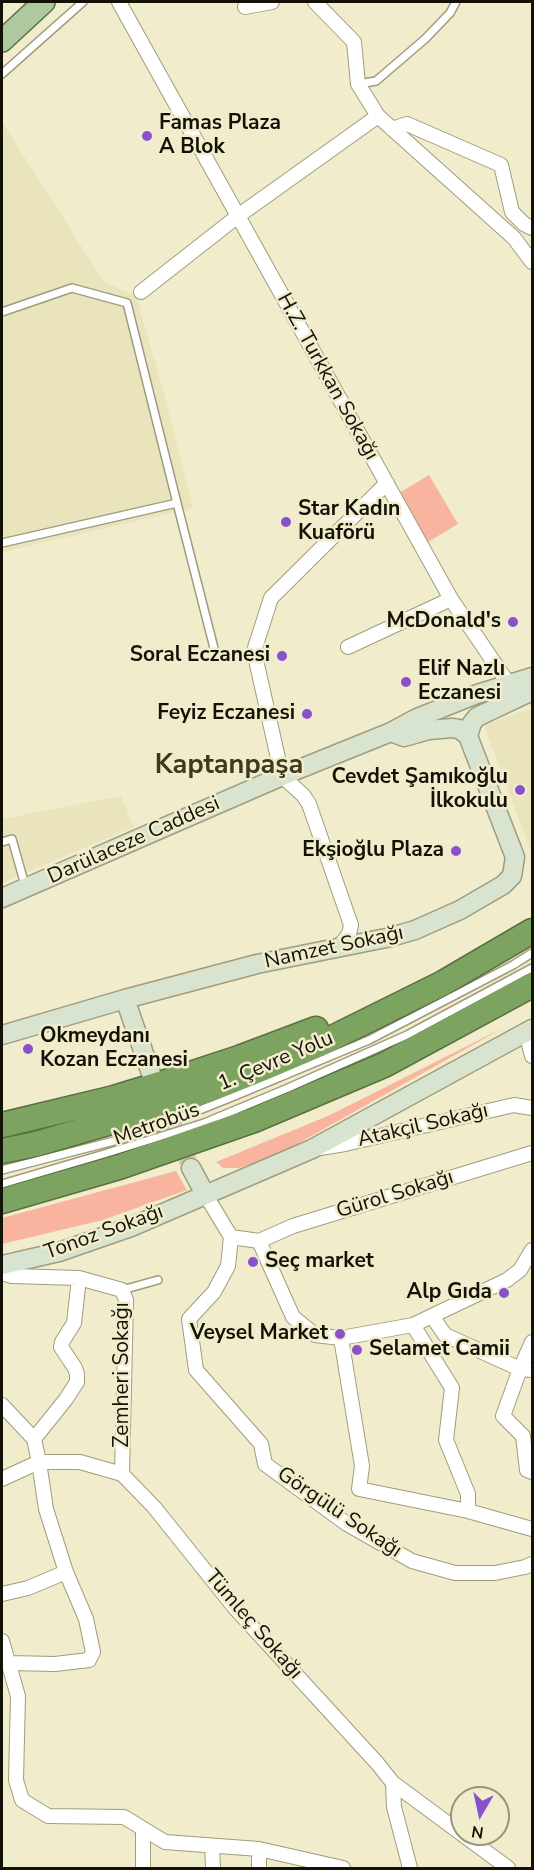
<!DOCTYPE html>
<meta charset="utf-8">
<style>
body{margin:0}
#map{position:relative;width:534px;height:1870px;overflow:hidden;background:#f0eccc;font-family:"Nunito Sans",sans-serif}
canvas{display:block}
.frame{position:absolute;inset:0;border:3px solid #141207;pointer-events:none}
.north{position:absolute;left:450px;top:1786px;width:60px;height:60px;box-sizing:border-box;background:#f0eccc;border:2px solid #98957d;border-radius:50%;rotate:189deg;font-size:16px;font-weight:700;line-height:24px;text-align:center;color:#141207}
.north::after{content:'';display:block;margin:auto;width:21px;height:27px;background:#8952ca;clip-path:polygon(50% 0,100% 100%,50% 72%,0 100%)}
</style>
<div id="map">
<canvas width="534" height="1870"></canvas>
<div class="frame"></div>
<div class="north">N</div>
</div>
<script>
const g = document.querySelector('canvas').getContext('2d');
g.lineJoin = 'round';
function paint(path, color) {
  g.fillStyle = color;
  g.fill(path, 'evenodd');
}
function poly(rows) {
  const path = new Path2D();
  for (const r of rows) {
    path.moveTo(r[0], r[1]);
    for (let i = 2; i < r.length; i += 2) path.lineTo(r[i], r[i + 1]);
  }
  return path;
}
function trace(path, color, width, dash) {
  g.strokeStyle = color;
  g.lineWidth = width;
  g.lineCap = dash ? 'butt' : 'round';
  g.setLineDash(dash || []);
  g.stroke(path);
}
function write(font, color, halo, rows, align = 'center') {
  g.font = font + ' "Nunito Sans",sans-serif';
  g.lineWidth = 5;
  g.setLineDash([]);
  g.textBaseline = 'middle';
  g.strokeStyle = halo;
  g.fillStyle = color;
  for (const [text, x, y, turn = 0] of rows) {
    g.save();
    g.translate(x, y);
    g.rotate((+turn || 0) * Math.PI / 180);
    g.textAlign = isNaN(turn) ? turn : align;
    if (halo) g.strokeText(text, 0, 0);
    g.fillText(text, 0, 0);
    g.restore();
  }
}
const built = poly([
 [2,122,104,282,136,296,165,397,193,508,2,552],
 [532,708,532,854,484,725],
 [121,796,134,827,2,883,2,819]
]);
const green = poly([
 [429,475,458,524,428,542,399,493],
 [503,1028,274,1157,239,1168,223,1168,216,1162,328,1116],
 [176,1171,187,1190,103,1220,2,1244,2,1218]
]);
const secondaryTunnel = poly([
 [160,1095,191,1168]
]);
const lane = poly([
 [2,74,83,2],
 [358,84,376,81,425,39,450,13,456,2],
 [2,312,72,288,127,303,177,503,2,543],
 [177,503,216,656],
 [2,842,12,839,25,885],
 [2,1170,137,1135,237,1095,369,1040,513,965,532,953],
 [2,1184,104,1154,204,1123,288,1088,407,1035,532,968],
 [122,1290,158,1280]
]);
const street = poly([
 [119,2,238,216,141,292],
 [315,2,354,42,358,84,378,116,514,238,532,262],
 [245,7,272,2],
 [378,116,238,216,451,599,508,683],
 [392,129,407,124,501,165,512,212,524,224,532,228],
 [348,647,451,599],
 [339,947,349,934,351,925,309,804,303,795,282,776,254,651,271,598,387,483],
 [532,1032,526,1033,532,1056],
 [320,1148,345,1144,514,1105,532,1108],
 [205,1194,231,1237,259,1241,293,1317,315,1335,341,1338,413,1325,507,1280,520,1270,532,1250],
 [231,1237,228,1266,214,1292,189,1319,196,1370,261,1444,265,1464,347,1524,412,1561,455,1573,495,1573,525,1567,532,1564],
 [259,1241,293,1226,532,1153],
 [2,1273,12,1276,79,1278,122,1290,126,1300,122,1474],
 [432,1316,445,1335,520,1369,532,1370],
 [413,1325,452,1388,446,1440,468,1494,468,1511],
 [341,1338,362,1466,359,1489,468,1511,532,1529],
 [532,1342,520,1369,503,1416,523,1436,527,1470,532,1472],
 [2,1405,34,1439,39,1462,80,1462,122,1474,154,1507,235,1608,377,1763,393,1783,508,1868],
 [34,1439,66,1399,77,1382,77,1374,75,1368,61,1347,62,1342,74,1323,79,1278],
 [2,1479,39,1462,46,1509,66,1572,86,1619,93,1652,89,1660,55,1664,9,1663],
 [2,1594,28,1588,66,1572],
 [2,1641,18,1696,16,1780,22,1800,48,1816,124,1817,165,1842,259,1849,343,1868],
 [393,1783,394,1807,410,1868],
 [143,1829,143,1868],
 [212,1846,213,1868],
 [259,1849,259,1868]
]);
const secondary = poly([
 [391,732,404,737,429,730,452,728,459,729,468,736],
 [2,898,282,776,391,732,417,718,477,694,532,677],
 [125,999,154,1082],
 [2,1035,125,999,257,964,391,937,415,930,460,910,503,885,512,876,515,857,468,736,472,723,477,717,532,691],
 [191,1168,205,1194],
 [2,1265,59,1252,131,1227,312,1149,532,1029]
]);
const primary = poly([
 [2,41,44,2]
]);
const highway = poly([
 [2,1125,114,1098,163,1083,239,1058,316,1029],
 [2,1151,36,1144,145,1112,206,1091,266,1067,318,1045,443,983,532,931],
 [2,1201,119,1167,254,1120,384,1065,532,985]
]);
const markers = [
 [147,136,6,"#8952ca"],
 [286,522,6,"#8952ca"],
 [513,622,6,"#8952ca"],
 [282,656,6,"#8952ca"],
 [406,682,6,"#8952ca"],
 [307,714,6,"#8952ca"],
 [520,790,6,"#8952ca"],
 [456,851,6,"#8952ca"],
 [28,1049,6,"#8952ca"],
 [253,1262,6,"#8952ca"],
 [504,1293,6,"#8952ca"],
 [340,1334,6,"#8952ca"],
 [357,1350,6,"#8952ca"]
];
const poiNames = [
 ["Famas Plaza",159,124,"left"],
 ["A Blok",159,148,"left"],
 ["Star Kadın",298,510,"left"],
 ["Kuaförü",298,534,"left"],
 ["McDonald's",501,622],
 ["Soral Eczanesi",270,656],
 ["Elif Nazlı",418,670,"left"],
 ["Eczanesi",418,694,"left"],
 ["Feyiz Eczanesi",295,714],
 ["Cevdet Şamıkoğlu",508,778],
 ["İlkokulu",508,802],
 ["Ekşioğlu Plaza",444,851],
 ["Okmeydanı",40,1037,"left"],
 ["Kozan Eczanesi",40,1061,"left"],
 ["Seç market",265,1262,"left"],
 ["Alp Gıda",492,1293],
 ["Veysel Market",328,1334],
 ["Selamet Camii",369,1350,"left"]
];
const streetNames = [
 ["H.Z. Turkkan Sokağı",327,377,61],
 ["Darülaceze Caddesi",134,841,-24],
 ["Namzet Sokağı",334,948,-12],
 ["1. Çevre Yolu",276,1062,-23],
 ["Metrobüs",157,1125,-20],
 ["Atakçil Sokağı",423,1126,-13],
 ["Gürol Sokağı",395,1195,-17],
 ["Tonoz Sokağı",104,1233,-20],
 ["Zemheri Sokağı",123,1375,-90],
 ["Görgülü Sokağı",339,1513,34],
 ["Tümleç Sokağı",253,1625,49]
];
const districtNames = [
 ["Kaptanpaşa",229,766]
];
paint(built, '#e9e4bc');
paint(green, '#f9b49f');
trace(secondaryTunnel, '#cfcbae', 18, [18, 9]);
trace(lane, '#a09c7e', 10);
trace(street, '#a09c7e', 16);
trace(secondary, '#a09c7e', 21);
trace(primary, '#587141', 24);
trace(highway, '#587141', 27);
trace(lane, '#fff', 7);
trace(street, '#fff', 14);
trace(secondary, '#d8e4cf', 18);
trace(primary, '#b0c8a0', 21);
trace(highway, '#7ca460', 24);
for (const [x, y, r, color] of markers) {
  const dot = new Path2D();
  dot.arc(x, y, r, 0, 2 * Math.PI);
  g.fillStyle = color;
  g.fill(dot);
  trace(dot, '#f0eccc', 2);
}
write('bold 21px', '#141207', '#f0eccc', poiNames, 'right');
write('21px', '#141207', '#f0eccc', streetNames);
write('bold 27px', '#3d391f', '#f0eccc', districtNames);
</script>
